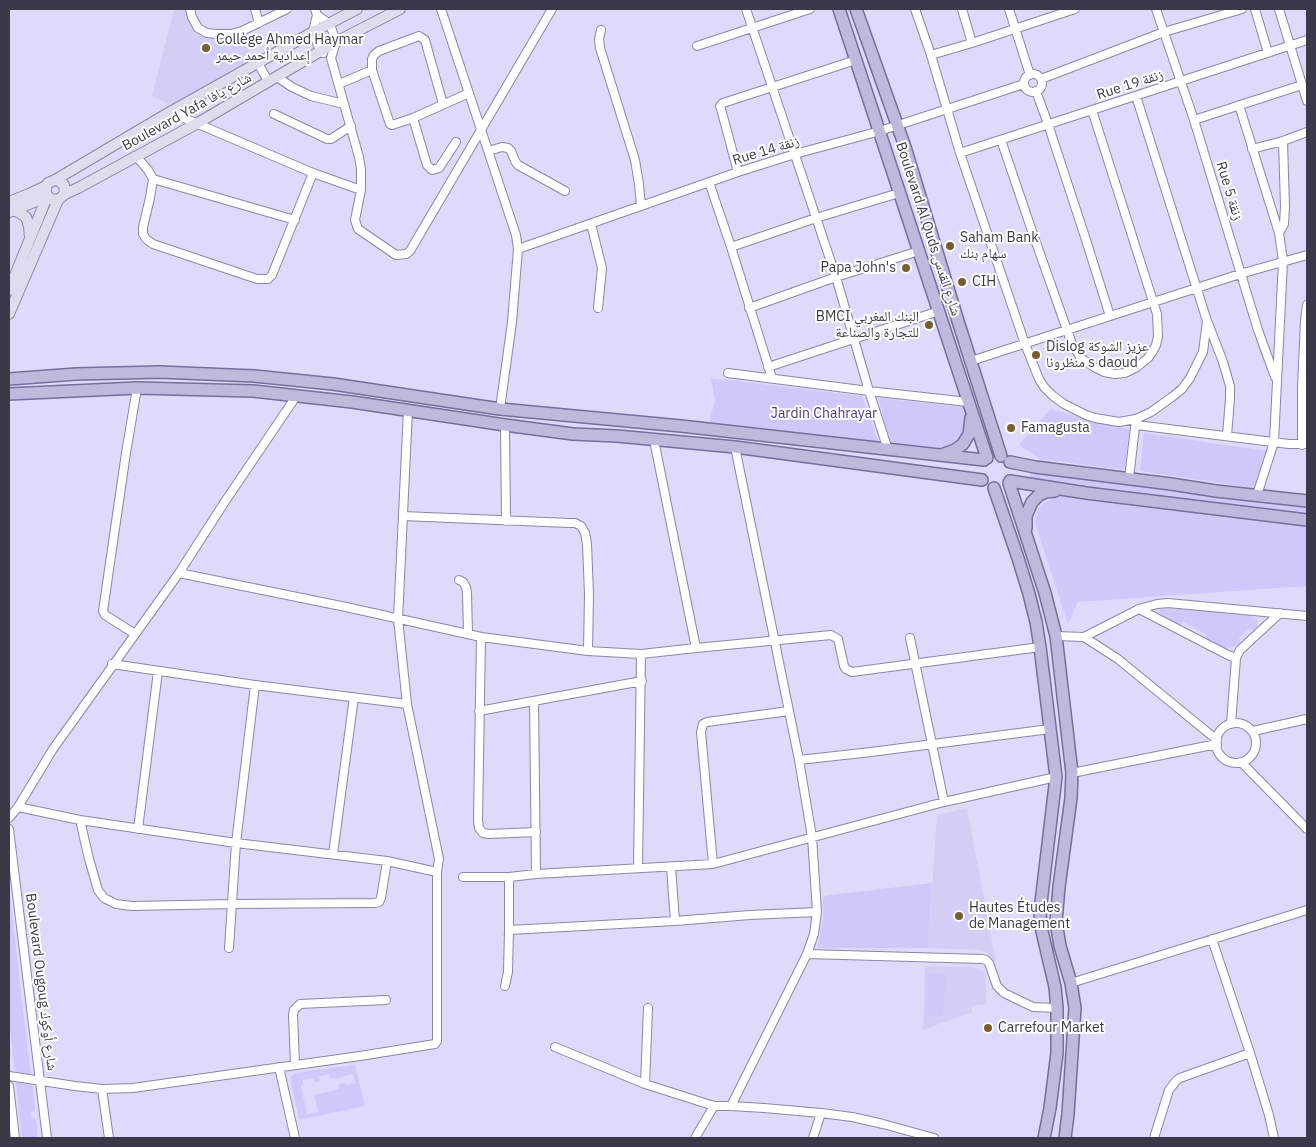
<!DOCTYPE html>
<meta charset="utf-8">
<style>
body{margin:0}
#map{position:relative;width:1316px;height:1147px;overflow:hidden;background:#dfdafc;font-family:"IBM Plex Sans",sans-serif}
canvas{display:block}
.frame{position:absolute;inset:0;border:10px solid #3b3947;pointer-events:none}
</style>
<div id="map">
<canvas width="1316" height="1147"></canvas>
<div class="frame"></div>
</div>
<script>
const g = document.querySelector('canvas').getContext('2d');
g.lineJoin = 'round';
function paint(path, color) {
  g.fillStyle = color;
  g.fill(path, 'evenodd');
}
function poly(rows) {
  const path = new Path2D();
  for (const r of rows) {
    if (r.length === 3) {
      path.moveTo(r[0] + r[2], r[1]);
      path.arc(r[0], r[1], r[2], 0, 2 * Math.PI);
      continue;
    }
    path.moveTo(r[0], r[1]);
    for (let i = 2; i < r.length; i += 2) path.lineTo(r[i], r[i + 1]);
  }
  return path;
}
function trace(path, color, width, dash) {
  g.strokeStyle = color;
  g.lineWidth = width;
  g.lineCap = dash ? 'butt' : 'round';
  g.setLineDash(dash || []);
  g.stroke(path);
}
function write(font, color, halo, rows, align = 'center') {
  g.font = font + ' "IBM Plex Sans","Noto Naskh Arabic",sans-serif';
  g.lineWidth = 4;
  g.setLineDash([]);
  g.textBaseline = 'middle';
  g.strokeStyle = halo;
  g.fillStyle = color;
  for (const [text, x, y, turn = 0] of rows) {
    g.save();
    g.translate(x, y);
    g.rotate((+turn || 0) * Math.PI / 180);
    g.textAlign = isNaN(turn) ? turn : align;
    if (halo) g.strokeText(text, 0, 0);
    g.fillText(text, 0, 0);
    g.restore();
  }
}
const built = poly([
 [174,9,187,9,194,28,203,37,242,38,254,58,171,105,152,96],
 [967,808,996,962,988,953,980,950,928,948,937,815],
 [925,966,973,967,983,971,986,975,986,1004,972,1006,972,1012,923,1030]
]);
const green = poly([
 [711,378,862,396,879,443,709,423,715,400],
 [878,398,963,407,968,414,968,424,959,444,943,451,892,447],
 [1050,409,1130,430,1124,470,1040,459,1019,445],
 [1144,433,1267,451,1255,488,1140,471],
 [1032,472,1307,506,1307,517,1029,480,1030,473],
 [1063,493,1307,525,1307,586,1078,602,1068,624,1035,523,1037,511,1044,503],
 [1178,607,1251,615,1257,620,1257,627,1254,632,1248,629,1239,638,1241,642,1238,645,1230,648,1221,647,1205,640,1207,635,1184,622,1182,622,1181,625,1179,625,1159,613,1161,609],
 [932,883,928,948,817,948,823,918,823,896],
 [9,887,20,984,31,1075,15,1071,9,1021],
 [928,974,946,975,943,1016,925,1015],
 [355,1065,365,1106,299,1120,291,1082,291,1077,295,1073],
 [329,1074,331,1079,344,1077,344,1076,353,1074,355,1083,346,1085,345,1083,339,1084,339,1089,314,1095,318,1112,307,1114,301,1086,303,1085,303,1080,313,1078,314,1082,320,1081,319,1076],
 [16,1082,32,1085,35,1111,31,1112,32,1118,36,1118,38,1138,22,1138]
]);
const street = poly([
 [190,9,192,17,198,28,207,33,217,34,231,34,242,31,287,9],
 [255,9,259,23],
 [315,9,317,15,313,32,320,51,323,53],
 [441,9,516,235,518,249,512,322,500,409],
 [746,9,836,277,869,391,888,450],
 [915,9,931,55,960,153,1025,344,1039,379,1044,387,1053,396,1064,404,1086,415,1095,418,1119,422,1136,419],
 [962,9,972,43],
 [1009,9,1030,75],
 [1156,9,1194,120,1258,330,1275,377],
 [1255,9,1268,53],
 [1279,9,1307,101],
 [601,30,599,39,600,48,635,160,639,184,641,206],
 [697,46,810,9],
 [931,55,972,43,1075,9],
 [258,63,268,81],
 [372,70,372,59,374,55,379,51,419,36,425,40,443,104],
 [1033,83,9],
 [277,77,292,87,311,96,344,104],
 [1041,79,1164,32,1242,9],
 [339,84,372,70,390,124,392,125,413,118,469,93],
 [1036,91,1048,124,1086,240,1110,316],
 [1239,105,1279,233,1283,261,1274,442,1257,495],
 [170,112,313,173,361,190,361,169,359,157,331,58,336,42,330,24,317,15],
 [274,114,327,139,331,139,351,126],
 [413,118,427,165,432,170,439,168,456,142],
 [1194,120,1302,85],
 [1001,140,1033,234,1072,344,1081,358,1094,367,1104,372,1115,374,1125,373,1137,367,1148,358,1153,351,1156,345,1158,337,1157,314,1092,110],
 [1252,149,1283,141,1307,132],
 [488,151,502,147,508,148,511,151,515,161,518,165,565,191],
 [960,153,1307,40],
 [136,156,148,170,153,179,150,198,143,227,143,234,146,239,153,244,257,279,268,279,272,275,313,173],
 [738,172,721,109,720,106,723,103,856,60],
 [153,179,295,220],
 [709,182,731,247,772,378],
 [361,190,355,220,358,229,396,255,406,254,410,251,552,9],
 [591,224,602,268,598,308],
 [1279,233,1284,224,1285,207,1283,141],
 [731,247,816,218,899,193],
 [518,249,738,172,795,154,880,131,1024,84],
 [749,308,836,277,919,251],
 [1208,323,1223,362,1230,386,1230,398,1227,436],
 [971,361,1240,274,1307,255],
 [768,367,939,311],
 [728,373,869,391,968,402],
 [505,425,506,521],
 [1136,425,1289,444,1307,444],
 [1302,445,1302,388,1305,320,1307,305],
 [1129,478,1136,419,1151,412,1172,397,1182,389,1190,378,1203,352,1207,321,1136,96],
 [403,516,569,523,575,523,581,526,585,533,587,544,589,594,588,651],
 [179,573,346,607,481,637,588,651,641,654,696,648,654,440],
 [459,580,463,582,466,587,467,593,468,634],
 [1139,609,1228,655,1236,658],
 [135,634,105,615,103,611,126,453,137,388],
 [1056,636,1084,637,1139,609,1157,604,1168,603,1307,616],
 [481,637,478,821,479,828,483,833,489,834,536,832],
 [1084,637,1118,659,1217,740],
 [910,638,944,802],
 [696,648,831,635,838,639,844,666,846,669,852,672,1040,647],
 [112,664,255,685,407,704,398,619,408,410],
 [534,701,536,874],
 [479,711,642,681],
 [1236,743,20],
 [1231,724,1236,658,1240,650,1280,613],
 [1253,731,1307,719],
 [799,760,871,752,1050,729],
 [1241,762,1307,829],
 [1072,773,1217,744],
 [18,807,80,820,236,843,387,861,437,872],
 [9,818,18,807,53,749,179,573,224,503,297,395],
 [80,820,89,859,98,890,104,898,116,904,132,906,232,904,375,903,379,902,381,898,387,861],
 [9,829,47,1138],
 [138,829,158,671],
 [333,854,354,697],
 [713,864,701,732,703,724,707,722,789,711],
 [671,867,675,921],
 [638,868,641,654],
 [463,877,509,877,536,874,713,864,944,802,1056,777],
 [509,930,509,877],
 [1212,939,1250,1053,1269,1115,1274,1138],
 [229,948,236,843,255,685],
 [807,954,982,959,986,960,989,963,997,986,1004,993,1033,1007,1057,1008],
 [1071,983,1307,910],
 [505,986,508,972,509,930,675,921,750,915,817,912],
 [555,1047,645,1084,714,1106,731,1106,764,1108,821,1113,852,1117,883,1124,934,1138],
 [295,1064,293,1015,294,1010,300,1004,386,1000],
 [279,1067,295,1138],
 [9,1076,75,1086,102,1089,133,1088,360,1056,435,1044,437,1041,437,872,439,859,407,704],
 [645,1084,648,1008],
 [9,1086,15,1138],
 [102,1089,109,1138],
 [731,1106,807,954,814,934,817,912,812,837,799,760,735,447],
 [695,1138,714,1106],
 [813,1138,821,1113],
 [1154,1138,1169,1090,1176,1081,1180,1078,1250,1053]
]);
const secondary = poly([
 [55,180,170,112,313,32,357,9],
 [65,194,78,188,196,124,336,42,400,9],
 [9,202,29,194,46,186,48,183,55,180,59,181,64,185,65,194,58,200,51,199,46,195,46,186],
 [12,210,18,212,26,217,29,226,30,238],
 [9,212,39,200,46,195],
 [9,290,47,197],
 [9,314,58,200]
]);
const primary = poly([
 [839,9,987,458],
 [856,9,905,147,958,321,1001,456],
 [9,379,76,374,160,372,254,376,333,384,500,409,681,426,984,460],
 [9,394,137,388,253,391,352,402,505,425,573,434,617,436,735,447,982,480],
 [944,454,955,450,963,444,969,434,971,418],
 [1010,462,1035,467,1171,484,1216,491,1307,501],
 [1010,481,1086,493,1307,520],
 [1009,483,1045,593,1056,636,1072,773,1071,798,1059,887,1056,922,1060,946,1071,983,1075,1008,1068,1114,1065,1138],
 [994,488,1018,558,1029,594,1036,622,1040,647,1056,777,1040,911,1041,927,1055,987,1057,1008,1057,1053,1050,1108,1044,1138],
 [1026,528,1026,516,1032,502,1039,495,1046,492,1055,491]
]);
const markers = [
 [206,48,5,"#765e2f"],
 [950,246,5,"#765e2f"],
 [906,268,5,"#765e2f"],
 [962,282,5,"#765e2f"],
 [929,325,5,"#765e2f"],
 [1036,355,5,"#765e2f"],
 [1011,428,5,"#765e2f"],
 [959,916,5,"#765e2f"],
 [988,1028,5,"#765e2f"]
];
const poiNames = [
 ["Collège Ahmed Haymar",216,40],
 ["إعدادية أحمد حيمر",216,56],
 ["Saham Bank",960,238],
 ["سهام بنك",960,254],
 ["Papa John's",896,268,"right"],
 ["CIH",972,282],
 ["BMCI البنك المغربي",919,317,"right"],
 ["للتجارة والصناعة",919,333,"right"],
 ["Dislog عزيز الشوكة",1046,347],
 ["منظرونا s daoud",1046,363],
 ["Famagusta",1021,428],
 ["Hautes Études",969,908],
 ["de Management",969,924],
 ["Carrefour Market",998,1028]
];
const streetNames = [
 ["Rue 19 زنقة",1130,85,-18],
 ["Boulevard Yafa شارع يافا",187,112,-29],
 ["Rue 14 زنقة",766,151,-17],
 ["Rue 5 زنقة",1229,191,73],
 ["Boulevard Al Quds شارع القدس",928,229,72],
 ["Boulevard Ougoug شارع أوكوك",41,982,83]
];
const parkNames = [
 ["Jardin Chahrayar",824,414]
];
paint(built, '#d4cef7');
paint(green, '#d0c8fb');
trace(street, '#8a86a5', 10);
trace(secondary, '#8a86a5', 12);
trace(primary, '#766e9b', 14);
trace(street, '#fff', 8);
trace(secondary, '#dfdcee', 10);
trace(primary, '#bfb9de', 11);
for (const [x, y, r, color] of markers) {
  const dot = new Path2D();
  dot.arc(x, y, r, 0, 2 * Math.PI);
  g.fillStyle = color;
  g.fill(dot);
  trace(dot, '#fff', 2);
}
write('14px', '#3b3947', '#fff', poiNames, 'left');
write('14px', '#3b3947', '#fff', streetNames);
write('14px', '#4c3786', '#fff', parkNames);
</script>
